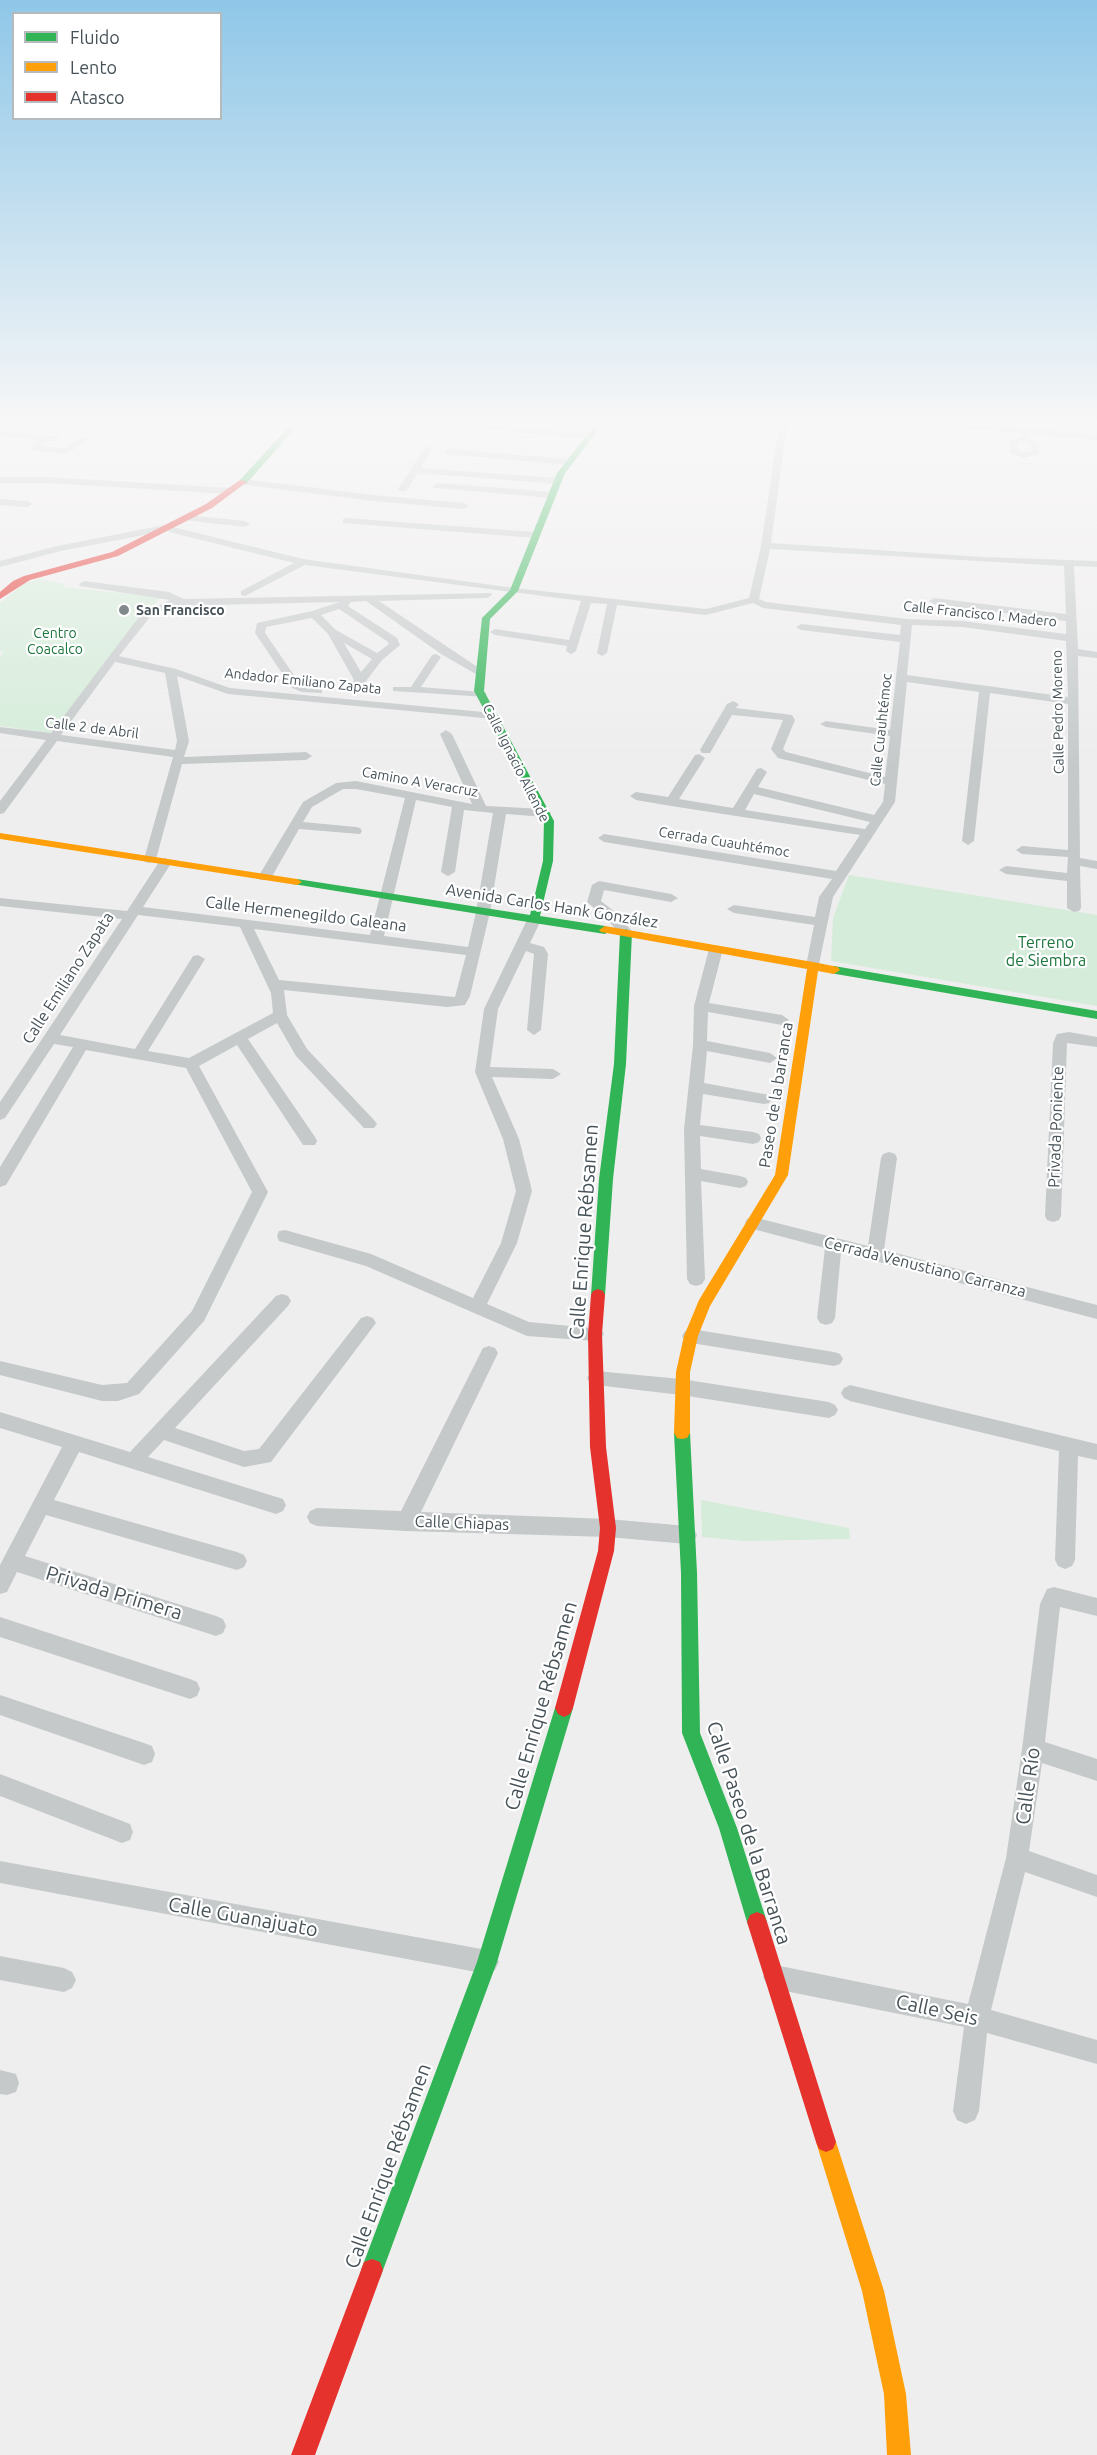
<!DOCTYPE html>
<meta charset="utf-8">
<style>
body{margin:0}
#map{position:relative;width:1097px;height:2455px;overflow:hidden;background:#efeeee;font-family:Ubuntu,sans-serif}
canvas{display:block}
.legend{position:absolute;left:12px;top:12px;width:210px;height:108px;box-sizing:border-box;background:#fff;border:2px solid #b5babd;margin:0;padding:8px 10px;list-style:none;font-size:18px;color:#475359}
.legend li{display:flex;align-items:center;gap:12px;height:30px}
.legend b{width:30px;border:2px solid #b5babd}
</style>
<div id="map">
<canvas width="1097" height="2455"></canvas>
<ul class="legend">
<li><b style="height:8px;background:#30b455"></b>Fluido</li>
<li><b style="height:8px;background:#ff9f0a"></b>Lento</li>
<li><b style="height:8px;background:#e5322d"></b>Atasco</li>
</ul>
</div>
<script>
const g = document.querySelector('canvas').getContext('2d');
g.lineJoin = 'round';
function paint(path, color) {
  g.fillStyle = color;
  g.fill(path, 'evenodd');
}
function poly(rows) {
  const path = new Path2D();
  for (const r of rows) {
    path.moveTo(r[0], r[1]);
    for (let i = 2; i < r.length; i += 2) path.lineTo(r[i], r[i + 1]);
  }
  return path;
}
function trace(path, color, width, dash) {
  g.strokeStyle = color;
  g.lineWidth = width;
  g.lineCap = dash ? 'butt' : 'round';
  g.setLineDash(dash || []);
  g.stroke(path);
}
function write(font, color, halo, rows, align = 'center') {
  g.font = font + ' Ubuntu,sans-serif';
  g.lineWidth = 4.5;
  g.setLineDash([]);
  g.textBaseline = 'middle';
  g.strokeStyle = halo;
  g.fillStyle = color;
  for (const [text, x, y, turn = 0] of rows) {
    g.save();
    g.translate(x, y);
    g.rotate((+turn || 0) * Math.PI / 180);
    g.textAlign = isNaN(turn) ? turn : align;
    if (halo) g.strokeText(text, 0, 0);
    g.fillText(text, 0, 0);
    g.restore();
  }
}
const green = poly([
 [40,579,65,584,62,587,161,597,50,733,0,726,0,657,3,652,0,651,0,603,23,584],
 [849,875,1097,915,1097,1006,831,961,833,918],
 [701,1500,849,1528,850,1539,744,1541,702,1537]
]);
const street = poly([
 [483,425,591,433,595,436,591,439,486,429,483,425],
 [779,425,787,425,771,543,983,557,1097,561,1097,567,1074,566,1078,649,1097,652,1097,658,1078,656,1080,858,1097,861,1097,869,1080,866,1081,908,1079,911,1074,912,1067,908,1067,881,1006,874,999,870,1006,866,1067,873,1068,857,1022,854,1016,850,1022,846,1068,850,1068,704,990,693,974,841,968,845,962,841,979,692,907,682,895,802,833,897,818,969,813,971,806,966,814,925,734,913,727,909,734,905,815,917,819,897,832,879,604,842,598,838,604,834,836,871,860,835,671,806,636,800,630,796,636,792,668,797,695,755,699,754,705,758,679,799,733,808,757,769,761,768,767,772,758,787,874,815,883,802,885,784,778,758,771,749,783,720,732,715,710,753,702,753,700,750,727,704,733,701,739,704,736,708,792,715,795,720,783,749,786,752,885,777,890,736,826,727,820,724,826,721,890,730,900,642,801,630,796,627,801,624,900,635,901,625,763,608,753,603,706,615,617,605,607,653,602,656,597,653,607,604,591,603,576,651,571,654,566,651,567,646,495,635,490,632,495,629,569,640,581,601,305,565,245,596,241,595,241,591,294,563,165,531,61,551,0,567,0,561,57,546,165,525,303,559,514,588,706,609,749,598,761,546,779,425],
 [770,549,1064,566,1066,614,934,598,929,601,934,604,1066,621,1066,634,962,621,907,619,766,602,759,599,770,549],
 [912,625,962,627,1066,641,1068,697,907,675,912,625],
 [754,794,870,822,865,829,745,810,754,794],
 [953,425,1025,427,1097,434,1097,440,1029,434,1029,438,1039,443,1039,454,1023,458,1010,453,1010,441,1021,437,1021,433,957,428,953,425],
 [1024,442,1031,444,1031,452,1018,451,1018,443,1024,442],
 [0,430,58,437,58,441,45,441,41,446,65,448,83,436,90,438,67,454,32,450,31,448,37,440,0,436,0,430],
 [428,446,432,449,421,468,558,478,563,481,558,484,418,473,406,491,400,491,398,489,424,449,428,446],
 [448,449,569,459,574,462,569,465,445,454,445,450,448,449],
 [0,477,46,477,230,488,235,491,230,494,46,483,0,483,0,477],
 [243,479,373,495,464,503,469,506,464,509,373,501,240,484,240,480,243,479],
 [438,483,552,492,557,495,552,498,435,488,433,486,438,483],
 [0,499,27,501,32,504,27,507,0,505,0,499],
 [186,515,245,521,250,524,245,527,183,520,181,518,186,515],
 [346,518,535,532,540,535,535,538,343,523,343,519,346,518],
 [84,581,169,592,184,599,491,593,492,595,487,598,379,601,485,672,485,676,481,677,441,654,366,601,351,602,348,606,397,638,400,645,382,660,360,689,356,690,350,687,354,680,328,634,312,618,266,627,265,633,300,684,322,689,322,693,302,692,292,688,255,633,257,623,312,611,340,602,170,606,150,617,119,656,176,669,230,688,494,713,500,716,494,719,228,694,177,676,189,741,184,757,306,752,312,756,306,760,182,764,156,859,150,863,145,862,144,859,173,757,57,741,4,813,0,814,0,801,46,740,0,733,0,727,51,733,142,613,170,600,80,586,79,584,84,581],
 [339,609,388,642,389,644,377,653,336,630,321,615,339,609],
 [344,643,372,659,361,672,344,643],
 [115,662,165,673,177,741,175,750,61,735,115,662],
 [436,654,441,657,421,687,482,692,486,693,486,697,393,691,393,687,411,687,432,655,436,654],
 [446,730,452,734,486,806,545,809,551,813,545,817,506,814,490,912,470,996,465,1005,447,1007,284,990,287,1015,307,1049,374,1120,377,1124,374,1128,364,1128,296,1056,277,1023,248,1039,315,1137,317,1141,315,1145,303,1145,237,1045,199,1066,268,1192,204,1321,139,1394,118,1401,102,1401,0,1375,0,1361,102,1385,127,1383,192,1311,252,1192,186,1068,86,1050,6,1185,0,1187,0,1167,73,1047,54,1044,5,1118,0,1120,0,1102,122,919,0,906,0,898,127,911,161,859,166,858,172,862,143,907,370,935,405,798,356,789,343,789,312,807,303,822,356,827,360,828,362,831,360,834,299,829,270,880,260,880,258,877,303,802,336,783,356,781,472,804,440,734,446,730],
 [416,800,452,807,441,872,448,876,455,872,464,810,493,813,476,912,468,947,384,936,416,800],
 [138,915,240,927,271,993,273,1013,189,1058,148,1051,205,959,198,955,193,956,135,1049,60,1035,138,915],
 [254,929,376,944,466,955,455,997,279,980,254,929],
 [599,881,671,894,678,898,671,902,604,890,601,901,619,915,633,933,626,937,621,936,609,921,587,902,592,885,599,881],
 [534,916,541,920,530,943,544,947,548,954,541,1030,534,1035,527,1030,534,954,526,951,498,1009,490,1067,553,1069,561,1074,553,1079,492,1077,519,1139,532,1191,517,1243,487,1304,529,1322,601,1329,604,1334,601,1339,595,1341,527,1336,366,1266,279,1241,277,1236,279,1231,285,1230,371,1254,473,1298,501,1243,516,1191,503,1139,475,1072,484,1009,527,920,534,916],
 [716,945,723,949,709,1003,782,1015,789,1020,782,1025,708,1012,707,1041,770,1053,777,1058,770,1063,707,1051,704,1083,764,1094,769,1095,772,1099,769,1103,764,1104,703,1094,700,1125,753,1132,759,1134,761,1138,759,1142,753,1144,700,1136,701,1169,740,1176,746,1178,748,1182,746,1186,740,1188,701,1181,705,1279,702,1284,696,1286,690,1284,687,1279,684,1129,693,1045,694,1006,709,949,716,945],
 [1069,1032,1097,1037,1097,1047,1067,1043,1061,1216,1059,1220,1053,1222,1047,1220,1045,1216,1053,1043,1057,1034,1069,1032],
 [889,1152,895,1154,897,1158,884,1250,1097,1305,1097,1319,841,1252,835,1318,832,1323,826,1325,820,1323,817,1318,825,1248,753,1229,747,1227,745,1223,747,1219,753,1217,868,1246,881,1158,883,1154,889,1152],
 [282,1294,288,1296,291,1301,288,1306,175,1428,244,1451,259,1449,361,1318,367,1316,373,1318,376,1323,271,1462,244,1467,164,1440,148,1457,283,1499,286,1505,283,1511,276,1514,79,1452,54,1500,237,1552,244,1555,247,1561,244,1567,237,1570,46,1515,25,1556,216,1616,223,1619,226,1626,223,1633,216,1636,17,1572,7,1592,0,1594,0,1565,62,1447,0,1428,0,1412,130,1452,276,1296,282,1294],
 [691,1329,834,1352,840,1354,843,1359,840,1364,834,1366,691,1343,685,1341,682,1336,685,1331,691,1329],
 [489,1346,495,1348,498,1353,421,1512,608,1519,687,1526,694,1529,697,1535,694,1541,687,1544,608,1537,406,1531,317,1526,310,1523,307,1517,310,1511,317,1508,401,1511,483,1348,489,1346],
 [596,1371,681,1379,829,1402,835,1405,838,1410,835,1415,829,1418,681,1395,596,1385,590,1383,587,1378,590,1373,596,1371],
 [850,1385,1097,1444,1097,1460,1078,1456,1075,1560,1072,1566,1065,1569,1058,1566,1055,1560,1059,1451,850,1401,844,1398,841,1393,844,1388,850,1385],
 [1054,1587,1097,1598,1097,1616,1060,1607,1045,1742,1097,1759,1097,1781,1042,1763,1029,1851,1097,1875,1097,1897,1025,1872,991,2010,1097,2040,1097,2064,987,2033,979,2111,975,2120,966,2124,957,2120,953,2111,964,2027,775,1989,767,1985,763,1977,767,1969,775,1965,968,2004,1006,1858,1022,1749,1040,1604,1047,1589,1054,1587],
 [0,1617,190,1679,197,1682,200,1689,197,1696,190,1699,0,1637,0,1617],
 [0,1695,144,1743,152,1746,155,1754,152,1762,144,1765,0,1715,0,1695],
 [0,1774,130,1824,133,1832,130,1840,122,1843,0,1796,0,1774],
 [0,1861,487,1950,495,1954,499,1962,495,1970,487,1974,0,1883,0,1861],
 [0,1956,64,1968,72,1972,76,1980,72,1988,64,1992,0,1980,0,1956],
 [0,2070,16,2074,19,2083,16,2092,7,2095,0,2094,0,2070]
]);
const fast = poly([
 [290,425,298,425,246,484,240,484,240,480,290,425],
 [595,425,602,425,565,473,518,591,490,619,484,691,554,821,553,861,540,916,605,926,611,930,605,934,534,923,293,884,293,880,297,879,530,915,543,861,544,821,474,691,482,618,510,590,557,473,595,425],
 [626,929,632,933,626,1064,613,1179,605,1295,603,1299,598,1301,593,1299,591,1295,599,1179,614,1064,620,933,626,929],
 [834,966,1097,1011,1097,1019,830,973,830,967,834,966],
 [682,1427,687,1428,690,1433,697,1573,700,1733,737,1828,767,1922,764,1929,757,1932,750,1929,747,1922,719,1828,682,1733,681,1573,674,1433,677,1428,682,1427],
 [564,1699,570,1702,573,1708,497,1962,383,2270,380,2278,372,2281,364,2278,361,2270,477,1962,555,1708,558,1702,564,1699]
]);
const slow = poly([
 [0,833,297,879,302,882,297,885,0,839,0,833],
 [605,926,813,962,838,967,840,970,834,974,818,971,788,1175,710,1306,698,1336,690,1372,690,1433,687,1438,682,1439,677,1438,674,1433,676,1372,684,1336,699,1300,775,1175,807,969,601,932,599,930,605,926],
 [826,2132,833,2135,836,2142,884,2291,906,2394,911,2455,887,2455,884,2394,862,2291,816,2142,819,2135,826,2132]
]);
const jam = poly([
 [240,480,247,482,212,508,118,556,30,580,0,599,0,592,13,581,24,576,112,552,206,504,240,480],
 [598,1289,603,1291,605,1295,602,1334,606,1447,616,1528,614,1551,573,1708,570,1714,564,1717,558,1714,555,1708,598,1551,600,1528,590,1447,588,1334,591,1295,593,1291,598,1289],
 [757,1912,764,1915,767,1922,836,2142,833,2149,826,2152,819,2149,816,2142,747,1922,750,1915,757,1912],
 [372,2259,380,2262,383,2270,315,2455,291,2455,361,2270,364,2262,372,2259]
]);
const markers = [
 [124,610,6,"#82898d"]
];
const farPoinames = [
 ["San Francisco",136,610]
];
const farStreetnames = [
 ["Calle Francisco I. Madero",980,614,6],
 ["Andador Emiliano Zapata",303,681,6],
 ["Calle Pedro Moreno",1058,712,-91],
 ["Calle 2 de Abril",92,728,7],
 ["Calle Cuauhtémoc",881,730,-84],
 ["Calle Ignacio Allende",516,763,63],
 ["Camino A Veracruz",420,782,10],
 ["Cerrada Cuauhtémoc",724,842,9]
];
const farParknames = [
 ["Centro",55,633],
 ["Coacalco",55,649]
];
const streetNames = [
 ["Avenida Carlos Hank González",552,906,9],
 ["Calle Hermenegildo Galeana",306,914,7],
 ["Calle Emiliano Zapata",68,978,-57],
 ["Paseo de la barranca",776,1095,-81],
 ["Privada Poniente",1056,1127,-88],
 ["Cerrada Venustiano Carranza",925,1267,14],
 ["Calle Chiapas",462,1523,2]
];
const parkNames = [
 ["Terreno",1046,943],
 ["de Siembra",1046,961]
];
const nearStreetnames = [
 ["Calle Enrique Rébsamen",584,1232,-86],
 ["Privada Primera",114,1593,17],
 ["Calle Enrique Rébsamen",541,1706,-74],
 ["Calle Río",1028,1786,-82],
 ["Calle Paseo de la Barranca",749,1833,72],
 ["Calle Guanajuato",243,1917,10],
 ["Calle Seis",937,2010,12],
 ["Calle Enrique Rébsamen",388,2166,-70]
];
paint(green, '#d4ecd9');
paint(street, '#c5c9ca');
paint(fast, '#30b455');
paint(slow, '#ff9f0a');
paint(jam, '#e5322d');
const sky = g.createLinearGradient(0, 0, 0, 768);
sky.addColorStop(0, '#8fc7e8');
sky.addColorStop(0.55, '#f8f7f7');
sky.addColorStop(1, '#f8f7f700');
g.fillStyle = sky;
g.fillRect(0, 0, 1097, 768);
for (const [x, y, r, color] of markers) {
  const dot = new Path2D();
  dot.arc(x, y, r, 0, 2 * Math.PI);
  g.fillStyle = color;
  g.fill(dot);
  trace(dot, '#fff', 2);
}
write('bold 14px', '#475359', '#fff', farPoinames, 'left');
write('14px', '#475359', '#fff', farStreetnames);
write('14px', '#1c753c', '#fff', farParknames);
write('16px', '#475359', '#fff', streetNames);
write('16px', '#1c753c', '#fff', parkNames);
write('20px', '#475359', '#fff', nearStreetnames);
</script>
